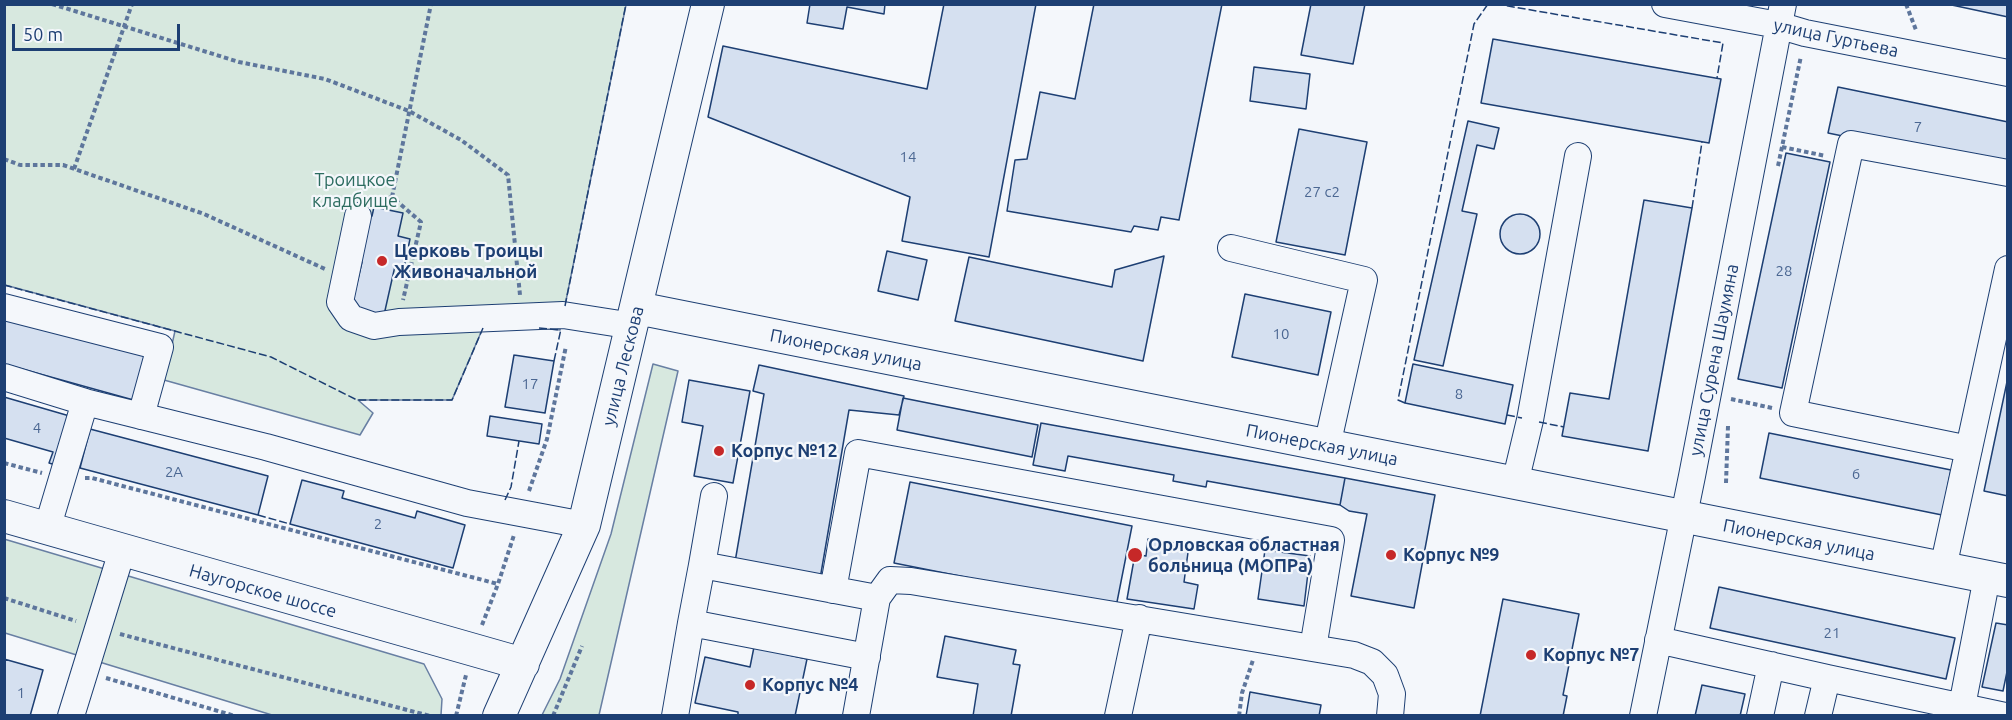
<!DOCTYPE html>
<meta charset="utf-8">
<style>
body{margin:0}
#map{position:relative;width:2012px;height:720px;overflow:hidden;background:#f4f7fb;font-family:Ubuntu,sans-serif}
canvas{display:block}
.frame{position:absolute;inset:0;border:6px solid #1d3f73;pointer-events:none}
.scale{position:absolute;left:12px;top:24px;width:168px;height:27px;box-sizing:border-box;border:3px solid #1d3f73;border-top:0;padding-left:8px;font-size:18px;line-height:21px;white-space:nowrap;color:#1d3f73;-webkit-text-stroke:4px #f4f7fb;paint-order:stroke}
</style>
<div id="map">
<canvas width="2012" height="720"></canvas>
<div class="frame"></div>
<div class="scale">50 m</div>
</div>
<script>
const g = document.querySelector('canvas').getContext('2d');
g.lineJoin = 'round';
function paint(path, color) {
  g.fillStyle = color;
  g.fill(path, 'evenodd');
}
function poly(rows) {
  const path = new Path2D();
  for (const r of rows) {
    if (r.length === 3) {
      path.moveTo(r[0] + r[2], r[1]);
      path.arc(r[0], r[1], r[2], 0, 2 * Math.PI);
      continue;
    }
    path.moveTo(r[0], r[1]);
    for (let i = 2; i < r.length; i += 2) path.lineTo(r[i], r[i + 1]);
  }
  return path;
}
function trace(path, color, width, dash) {
  g.strokeStyle = color;
  g.lineWidth = width;
  g.lineCap = dash ? 'butt' : 'round';
  g.setLineDash(dash || []);
  g.stroke(path);
}
function write(font, color, halo, rows, align = 'center') {
  g.font = font + ' Ubuntu,sans-serif';
  g.lineWidth = 4.5;
  g.setLineDash([]);
  g.textBaseline = 'middle';
  g.strokeStyle = halo;
  g.fillStyle = color;
  for (const [text, x, y, turn = 0] of rows) {
    g.save();
    g.translate(x, y);
    g.rotate((+turn || 0) * Math.PI / 180);
    g.textAlign = isNaN(turn) ? turn : align;
    if (halo) g.strokeText(text, 0, 0);
    g.fillText(text, 0, 0);
    g.restore();
  }
}
const green = poly([
 [4,5,626,5,560,330,485,323,452,400,358,400,373,413,360,435,164,380,175,331,5,285,4,5],
 [653,364,678,371,599,715,542,715,560,679,611,534,653,364],
 [4,539,424,664,442,699,441,715,272,715,5,633,4,539]
]);
const building = poly([
 [810,4,885,4,884,14,847,7,843,29,807,23,810,4],
 [944,4,1036,4,989,257,902,241,910,197,708,117,723,46,927,89,944,4],
 [1094,4,1222,4,1179,220,1161,217,1158,230,1134,226,1131,232,1007,211,1015,160,1027,159,1040,92,1075,99,1094,4],
 [1311,4,1365,4,1353,64,1301,55,1311,4],
 [1947,4,2008,4,2008,17,1947,4],
 [1493,39,1721,79,1709,143,1481,103,1493,39],
 [1254,67,1310,74,1306,109,1250,101,1254,67],
 [1838,87,2008,122,2008,170,1828,133,1838,87],
 [1468,121,1499,128,1494,149,1477,145,1462,211,1477,214,1443,366,1414,360,1468,121],
 [1299,129,1367,142,1345,255,1276,242,1299,129],
 [1786,153,1830,162,1782,388,1738,379,1786,153],
 [1644,200,1692,208,1648,451,1562,436,1570,393,1609,399,1644,200],
 [374,207,403,213,398,236,410,239,404,268,395,266,384,315,351,308,362,262,354,260,364,215,372,216,374,207],
 [1520,234,20],
 [887,251,927,260,918,300,878,291,887,251],
 [1164,256,1143,361,955,321,969,257,1112,287,1115,270,1164,256],
 [1245,294,1331,312,1318,375,1232,357,1245,294],
 [4,316,150,351,137,401,4,364,4,316],
 [514,355,554,361,545,413,505,407,514,355],
 [1413,364,1513,385,1505,424,1405,403,1413,364],
 [759,365,904,396,899,415,849,410,820,579,735,562,764,394,753,391,759,365],
 [2008,377,2008,496,1984,491,2008,377],
 [689,380,750,391,733,483,694,476,703,426,682,422,689,380],
 [4,397,73,417,59,466,49,463,53,452,4,438,4,397],
 [903,398,1038,425,1032,457,897,430,903,398],
 [490,416,542,424,539,444,487,436,490,416],
 [1041,423,1345,478,1340,505,1207,481,1206,487,1173,481,1174,475,1068,456,1065,471,1033,465,1041,423],
 [90,429,268,476,258,515,80,468,90,429],
 [1769,433,1951,470,1942,515,1760,478,1769,433],
 [1345,478,1435,495,1414,608,1351,596,1367,514,1349,511,1340,505,1345,478],
 [302,480,344,491,342,498,415,518,417,511,465,525,453,568,290,524,302,480],
 [910,482,1132,526,1116,607,894,563,910,482],
 [1148,539,1189,545,1184,582,1198,585,1194,609,1127,599,1135,554,1146,556,1148,539],
 [1265,550,1310,556,1304,606,1258,599,1265,550],
 [1719,587,1955,638,1946,679,1710,628,1719,587],
 [1503,599,1579,614,1563,695,1567,696,1563,716,1480,716,1503,599],
 [1996,623,2008,625,2008,667,2003,691,1982,687,1996,623],
 [945,636,1016,650,1013,664,1020,665,1011,716,973,716,978,684,937,677,945,636],
 [754,647,807,659,795,716,738,716,738,712,695,703,705,657,750,667,754,647],
 [4,659,43,670,30,716,4,716,4,659],
 [1702,685,1745,694,1740,716,1695,716,1702,685],
 [1250,692,1321,705,1319,716,1246,716,1250,692]
]);
const path = poly([
 [52,4,239,62,325,79,409,111,461,140,508,175,520,295],
 [1906,4,1916,30],
 [1782,147,1826,156],
 [4,159,20,165,63,165,204,214,325,269],
 [1778,166,1801,56],
 [74,169,132,4],
 [392,197,431,4],
 [375,203,392,197,421,222,403,300],
 [1731,399,1772,408],
 [4,463,42,473],
 [85,478,92,478,498,584,514,535],
 [1726,483,1728,426],
 [529,491,547,439,566,346],
 [4,598,76,621],
 [482,625,498,584],
 [120,634,430,716],
 [106,678,235,716],
 [456,716,466,675],
 [553,716,582,646],
 [1239,716,1242,693,1253,660]
]);
const minor = poly([
 [1665,4,1778,25,1805,33,2008,73],
 [358,216,340,302,351,318,374,326,399,322,563,315,633,326],
 [1231,248,1364,280,1327,446],
 [4,307,160,347,141,416],
 [4,377,85,402],
 [1969,449,1793,413,1851,144,2008,173],
 [1515,483,1530,420,1578,156],
 [714,496,702,565,877,598],
 [47,529,85,402,266,447,467,503,584,525],
 [702,565,691,623,867,657],
 [1943,568,2008,269],
 [833,590,858,453,1331,540,1313,648],
 [1658,640,1827,678,1818,716],
 [1827,678,2005,716],
 [1962,706,1987,577],
 [71,716,122,551],
 [675,716,691,623],
 [856,716,877,598,890,580,911,581,1354,655,1372,662,1385,675,1392,694,1390,716],
 [1118,716,1139,618],
 [1643,716,1692,476,1783,4],
 [1760,716,1771,665]
]);
const major = poly([
 [637,308,2008,581],
 [4,516,523,664],
 [499,716,584,525,708,4]
]);
const fence = poly([
 [1496,4,1723,43,1717,78],
 [1692,208,1702,142],
 [4,285,271,357,357,400,452,400,483,328],
 [565,306,626,4],
 [539,328,560,330],
 [554,361,561,329],
 [1405,403,1398,400,1474,24,1488,4],
 [1507,415,1522,418],
 [1539,422,1564,427],
 [505,500,511,487,519,441],
 [258,515,290,524]
]);
const markers = [
 [382,261,6,"#c62828"],
 [719,451,6,"#c62828"],
 [1135,555,8,"#c62828"],
 [1391,555,6,"#c62828"],
 [1531,655,6,"#c62828"],
 [750,685,6,"#c62828"]
];
const numberNames = [
 ["7",1918,127],
 ["14",908,157],
 ["27 с2",1322,192],
 ["28",1784,271],
 ["10",1281,334],
 ["17",530,384],
 ["8",1459,394],
 ["4",37,428],
 ["2А",174,472],
 ["6",1856,474],
 ["2",378,524],
 ["21",1832,633],
 ["1",21,693]
];
const streetNames = [
 ["улица Гуртьева",1836,38,12],
 ["Пионерская улица",846,350,11],
 ["улица Сурена Шаумяна",1714,360,-79],
 ["улица Лескова",623,366,-76],
 ["Пионерская улица",1322,445,11],
 ["Пионерская улица",1799,540,11],
 ["Наугорское шоссе",263,591,16]
];
const parkNames = [
 ["Троицкое",355,180],
 ["кладбище",355,201]
];
const poiNames = [
 ["Церковь Троицы",394,251],
 ["Живоначальной",394,272],
 ["Корпус №12",731,451],
 ["Орловская областная",1148,545],
 ["больница (МОПРа)",1148,566],
 ["Корпус №9",1403,555],
 ["Корпус №7",1543,655],
 ["Корпус №4",762,685]
];
paint(green, '#d7e8df');
trace(green, '#687fa3', 1.5);
paint(building, '#d5e0f0');
trace(building, '#1d3f73', 1.5);
trace(minor, '#1d3f73', 28);
trace(major, '#1d3f73', 34);
trace(path, '#5e769c', 4, [4.5, 3]);
trace(minor, '#f4f7fb', 26);
trace(major, '#f4f7fb', 32);
trace(fence, '#1d3f73', 1.5, [8, 3]);
for (const [x, y, r, color] of markers) {
  const dot = new Path2D();
  dot.arc(x, y, r, 0, 2 * Math.PI);
  g.fillStyle = color;
  g.fill(dot);
  trace(dot, '#f4f7fb', 2);
}
write('15px', '#4b6792', null, numberNames);
write('18px', '#1d3f73', '#f4f7fb', streetNames);
write('18px', '#2c6c60', '#f4f7fb', parkNames);
write('bold 18px', '#1d3f73', '#f4f7fb', poiNames, 'left');
</script>
